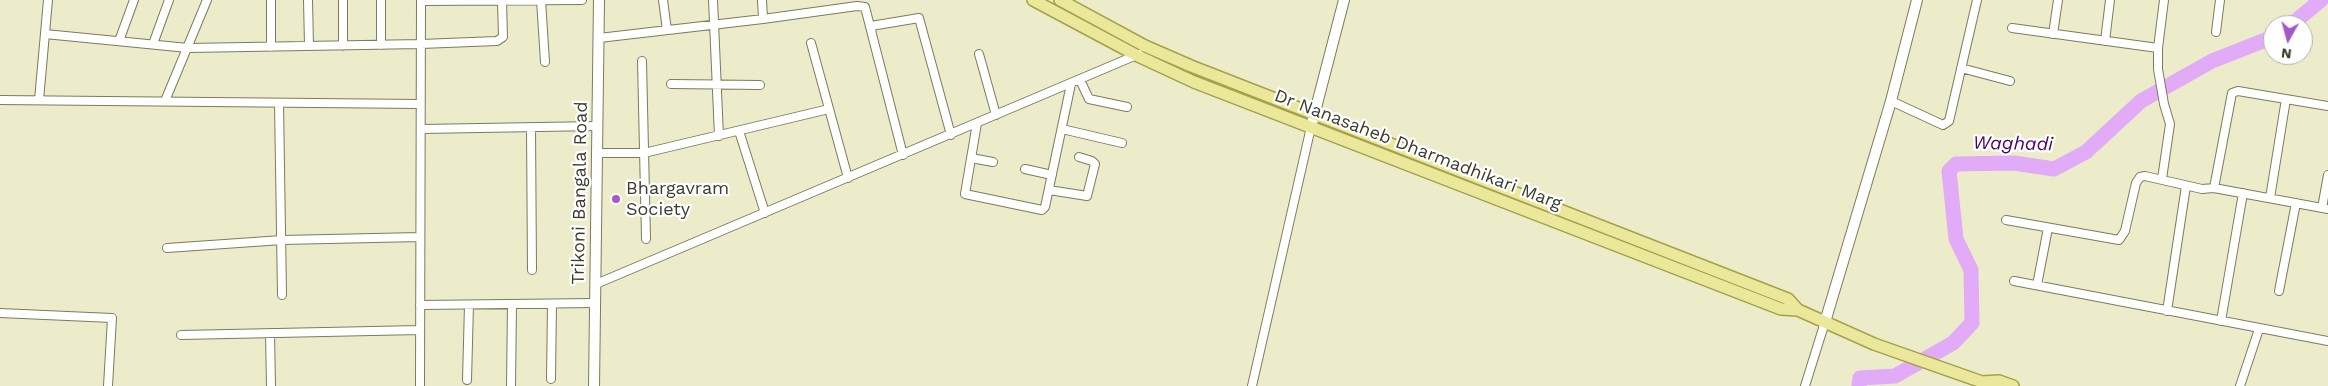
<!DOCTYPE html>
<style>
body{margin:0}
#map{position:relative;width:2328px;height:386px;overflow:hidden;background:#ececca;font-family:"Work Sans",sans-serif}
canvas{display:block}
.north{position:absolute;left:2263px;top:15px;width:50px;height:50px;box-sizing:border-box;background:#fff;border:1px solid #b1b1ab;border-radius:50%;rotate:187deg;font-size:14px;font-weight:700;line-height:20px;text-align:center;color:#3c3c2e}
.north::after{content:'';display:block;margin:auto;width:18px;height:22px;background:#a757c7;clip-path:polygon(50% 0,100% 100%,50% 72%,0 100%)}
</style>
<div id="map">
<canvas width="2328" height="386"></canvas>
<div class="north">N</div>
</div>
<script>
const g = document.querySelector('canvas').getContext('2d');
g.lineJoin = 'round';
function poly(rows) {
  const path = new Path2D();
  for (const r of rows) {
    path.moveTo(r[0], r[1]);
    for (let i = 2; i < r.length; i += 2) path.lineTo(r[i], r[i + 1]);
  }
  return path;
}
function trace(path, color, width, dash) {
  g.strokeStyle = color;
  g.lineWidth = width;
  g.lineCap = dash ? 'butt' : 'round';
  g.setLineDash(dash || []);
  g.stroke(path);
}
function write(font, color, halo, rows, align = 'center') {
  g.font = font + ' "Work Sans",sans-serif';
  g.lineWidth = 4.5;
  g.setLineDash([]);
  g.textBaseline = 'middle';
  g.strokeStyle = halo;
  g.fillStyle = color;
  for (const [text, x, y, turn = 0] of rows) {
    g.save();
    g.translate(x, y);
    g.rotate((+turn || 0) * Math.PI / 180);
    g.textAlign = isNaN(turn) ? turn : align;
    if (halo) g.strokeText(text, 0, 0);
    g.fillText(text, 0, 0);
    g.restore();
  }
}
const river = poly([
 [2291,25,2321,0],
 [1859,386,1860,378,1895,376,1953,343,1972,323,1971,270,1956,239,1949,171,1956,164,2014,163,2054,169,2086,152,2141,101,2212,61,2273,37]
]);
const street = poly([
 [308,0,309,46],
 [381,0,381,45],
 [541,0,545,62],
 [663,0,667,30],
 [713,0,719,136],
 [762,0,763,19],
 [421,1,582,0],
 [871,26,919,18,951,135],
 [2012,28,2158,48,2164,0],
 [2216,32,2220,0],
 [45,34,188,48,421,44,497,41,503,37,502,0],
 [2053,34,2058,0],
 [599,38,763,19,857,6,865,7,903,155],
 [119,41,134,0],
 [2105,41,2110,0],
 [811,43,848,178],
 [153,44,169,0],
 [343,46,343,0],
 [271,47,271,0],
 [2158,48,2158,69,2164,104,2170,124,2162,179],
 [979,54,996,115],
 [642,61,646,239],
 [1961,68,2010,81],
 [1080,80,1089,99,1127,107],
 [671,84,760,85],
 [0,100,420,104],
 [39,100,48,0],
 [165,101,207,0],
 [1891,101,1943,125,1949,121,1977,0],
 [279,103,282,295],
 [977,123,965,194,1042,210,1045,207,1071,84],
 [531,127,532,270],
 [421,129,598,126],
 [1062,129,1122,143],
 [739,131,765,213],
 [597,153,644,153,829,109],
 [971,158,993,162],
 [1025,169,1052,175],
 [2214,188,2232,93,2238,91,2328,106],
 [1049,190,1087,196,1095,164,1092,161,1079,157],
 [2270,198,2286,99],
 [2322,208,2328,175],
 [2006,220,2119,240,2125,231,2136,183,2140,177,2145,176,2202,189,2214,188,2328,209],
 [167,248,282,240,420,237],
 [2014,281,2328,341],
 [596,284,1139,54],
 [2037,285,2048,228],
 [2279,291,2296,203],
 [420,305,595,303],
 [2167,311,2186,186],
 [0,313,112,318,108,386],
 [2221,321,2243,193],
 [270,333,271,386],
 [181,335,420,330],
 [551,379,552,304],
 [467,380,469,305],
 [420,386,421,0],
 [511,386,512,304],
 [1252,386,1311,127],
 [1805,386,1825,322],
 [2240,386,2259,329]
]);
const secondary = poly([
 [1311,127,1344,0],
 [1825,322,1891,101,1917,0],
 [594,386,599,0]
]);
const primary = poly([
 [1033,0,1138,56,1194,82,1781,309,1798,310],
 [1060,0,1145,46,1191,66,1788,299,1798,310,1874,344,1982,382,1999,381,2013,386]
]);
const markers = [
 [616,199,5,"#a757c7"]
];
const streetNames = [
 ["Dr Nanasaheb Dharmadhikari Marg",1418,150,21],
 ["Trikoni Bangala Road",580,193,-89]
];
const poiNames = [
 ["Bhargavram",626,189],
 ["Society",626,210]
];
const waterNames = [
 ["Waghadi",2013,144,1]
];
trace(river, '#e1abf8', 15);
trace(street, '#7c7b5d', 10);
trace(secondary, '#7c7b5d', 12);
trace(primary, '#a5a149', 14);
trace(street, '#fff', 8);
trace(secondary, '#fff', 10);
trace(primary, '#ebe89b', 11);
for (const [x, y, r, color] of markers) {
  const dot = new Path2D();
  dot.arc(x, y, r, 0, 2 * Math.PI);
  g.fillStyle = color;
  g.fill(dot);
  trace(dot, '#fff', 2);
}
write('18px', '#3c3c2e', '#fff', streetNames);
write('18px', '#3c3c2e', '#fff', poiNames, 'left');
write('italic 19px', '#4b0362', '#fff', waterNames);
</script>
